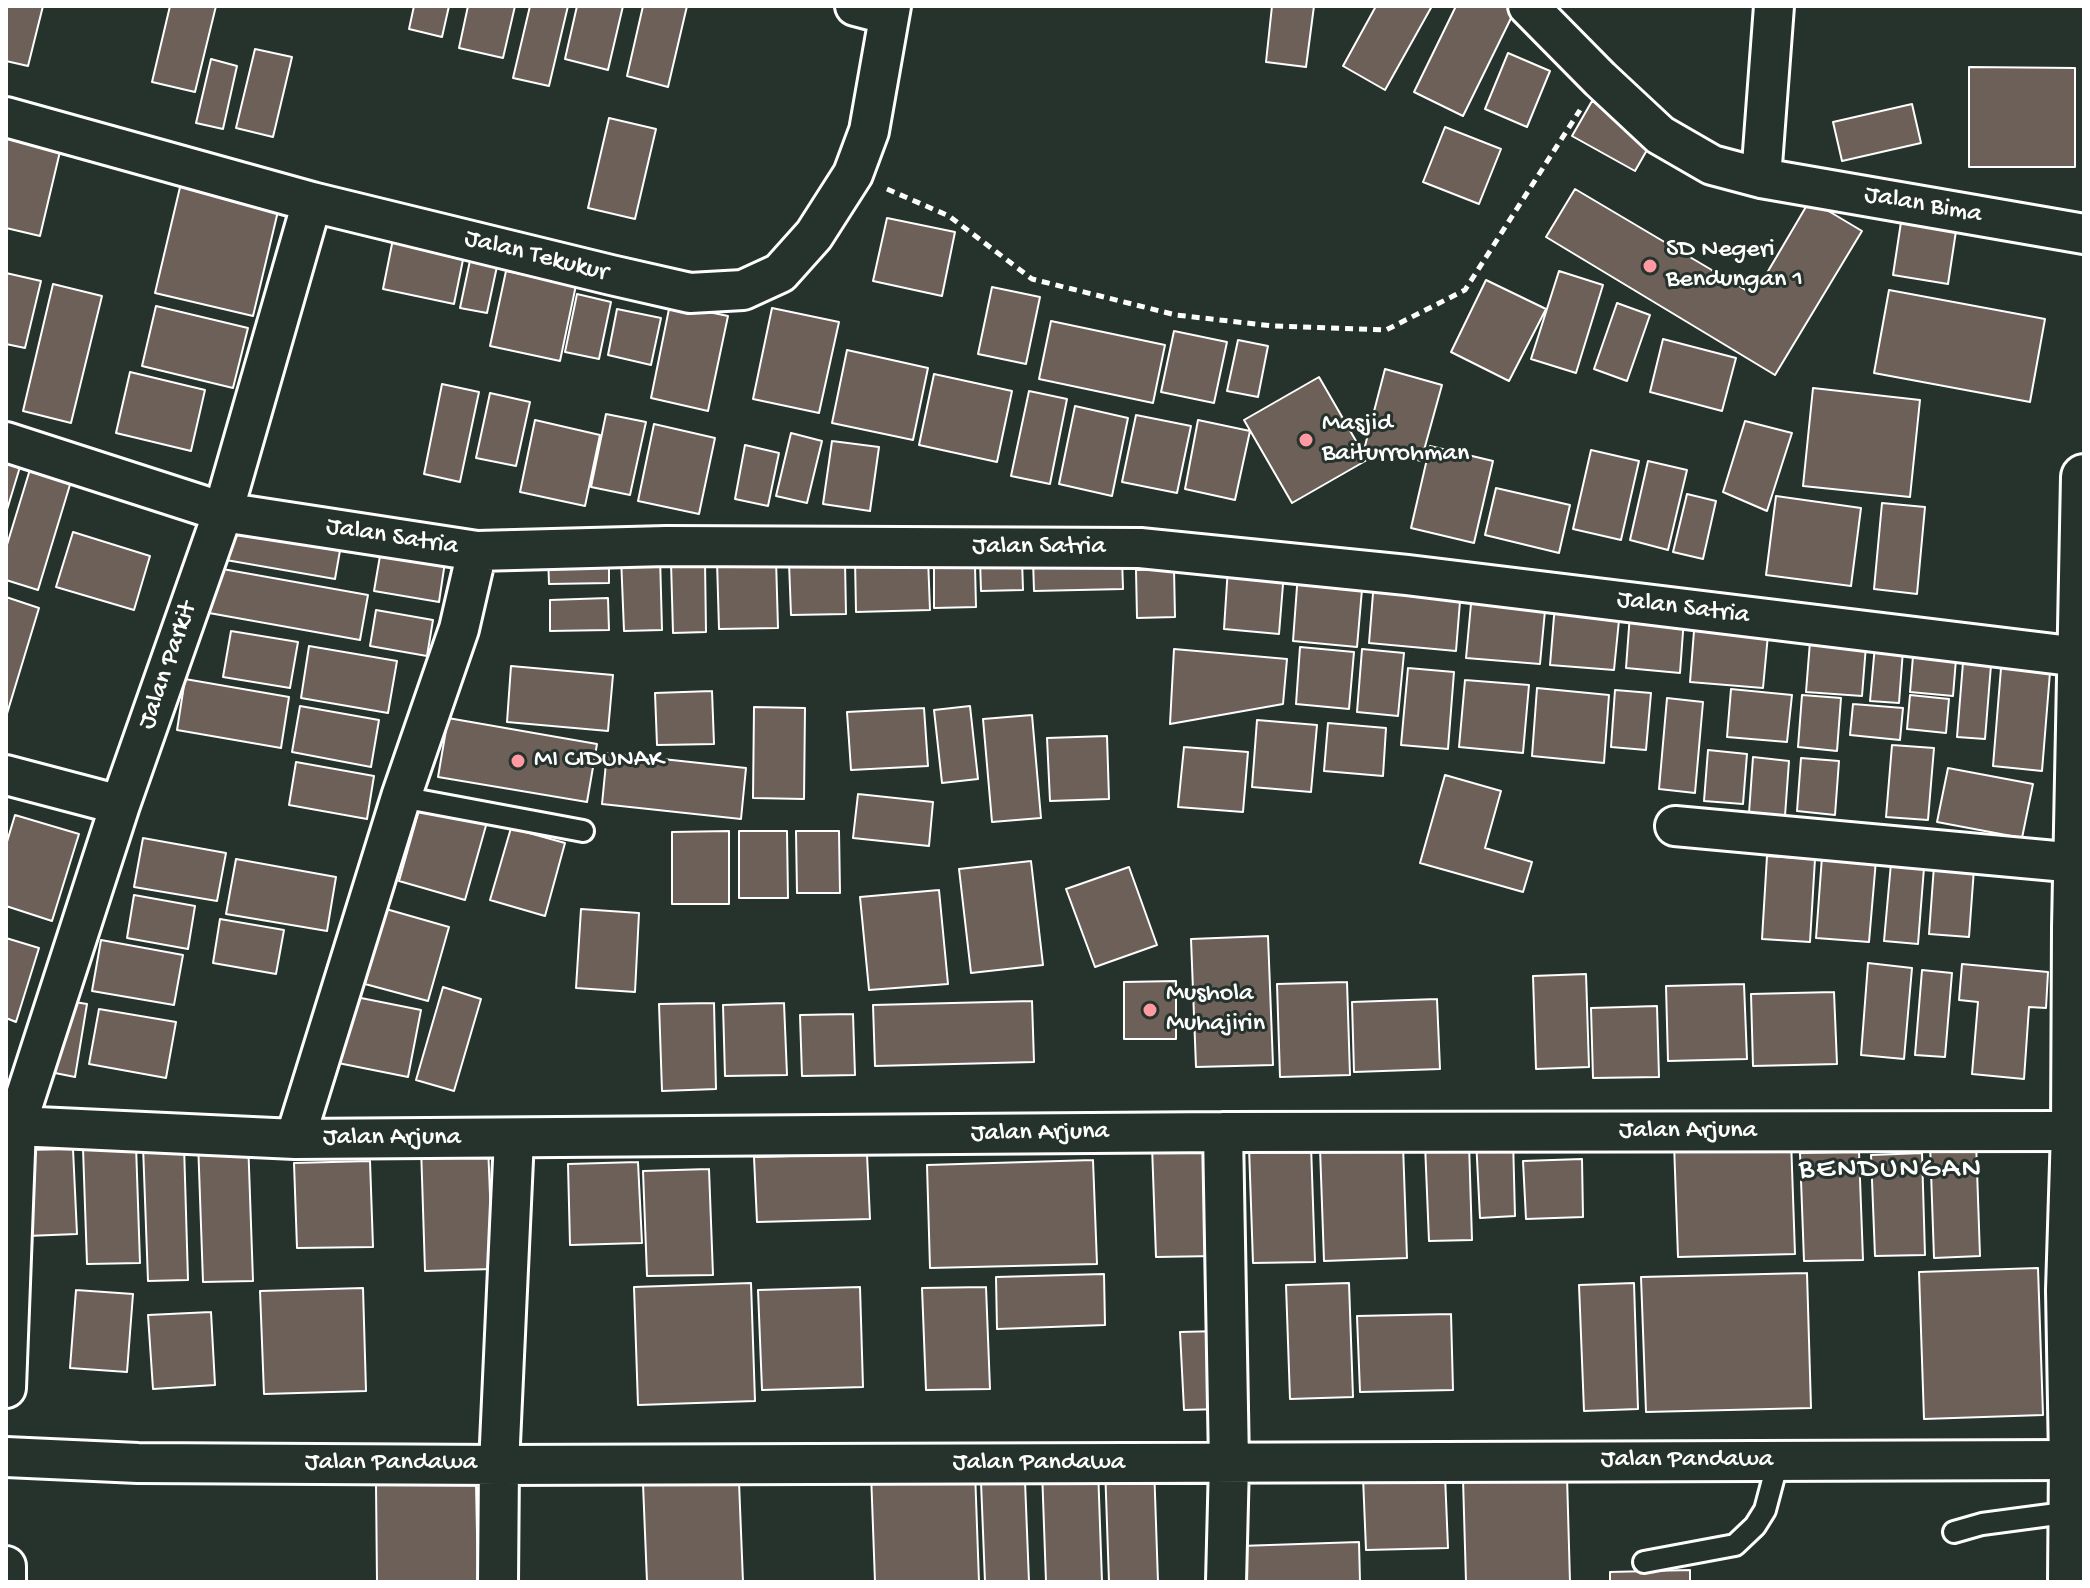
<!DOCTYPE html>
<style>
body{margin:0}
#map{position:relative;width:2090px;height:1588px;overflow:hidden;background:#26332d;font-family:"Gochi Hand",sans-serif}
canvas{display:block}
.frame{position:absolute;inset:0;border:8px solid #fff;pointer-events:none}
</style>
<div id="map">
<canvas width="2090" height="1588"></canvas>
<div class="frame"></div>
</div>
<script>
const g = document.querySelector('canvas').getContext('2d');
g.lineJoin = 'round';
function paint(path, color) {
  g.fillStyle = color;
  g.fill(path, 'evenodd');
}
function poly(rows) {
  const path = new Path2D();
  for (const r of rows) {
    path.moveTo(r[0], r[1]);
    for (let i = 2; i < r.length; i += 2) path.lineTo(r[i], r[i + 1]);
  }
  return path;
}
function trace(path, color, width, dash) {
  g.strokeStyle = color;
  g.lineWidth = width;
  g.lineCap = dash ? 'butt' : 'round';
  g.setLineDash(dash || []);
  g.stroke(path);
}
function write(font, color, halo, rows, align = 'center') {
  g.font = font + ' "Gochi Hand",sans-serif';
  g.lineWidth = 6;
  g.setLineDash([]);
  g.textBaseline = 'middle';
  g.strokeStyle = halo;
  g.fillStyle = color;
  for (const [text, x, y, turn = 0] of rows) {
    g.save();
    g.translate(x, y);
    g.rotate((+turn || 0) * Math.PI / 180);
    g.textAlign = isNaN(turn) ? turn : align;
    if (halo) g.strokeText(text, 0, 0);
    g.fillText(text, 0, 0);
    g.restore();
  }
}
const building = poly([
 [6,6,43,6,28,66,6,61,6,6],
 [170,6,216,6,195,92,152,82,170,6],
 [414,6,449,6,442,37,409,29,414,6],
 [468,6,515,6,503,58,459,48,468,6],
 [530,6,568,6,549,86,513,78,530,6],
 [577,6,623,6,608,70,565,59,577,6],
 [643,6,687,6,668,87,627,76,643,6],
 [1272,6,1314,6,1306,67,1266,62,1272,6],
 [1376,6,1432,6,1385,90,1343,66,1376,6],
 [1456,6,1517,6,1463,116,1414,92,1456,6],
 [255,49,292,57,273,137,236,128,255,49],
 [1508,53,1550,71,1527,127,1485,109,1508,53],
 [211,59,237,66,223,129,196,123,211,59],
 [1969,67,2075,68,2075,167,1969,167,1969,67],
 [1592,101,1655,136,1635,171,1572,136,1592,101],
 [1912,104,1921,143,1842,161,1833,122,1912,104],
 [609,118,656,129,635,219,588,208,609,118],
 [1445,127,1501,149,1479,204,1423,182,1445,127],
 [6,130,62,143,40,236,6,228,6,130],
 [181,183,279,207,253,316,155,293,181,183],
 [1575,189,1754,295,1810,200,1862,231,1775,375,1546,237,1575,189],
 [887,218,955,232,942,296,873,281,887,218],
 [1901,222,1956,231,1948,284,1893,275,1901,222],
 [395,229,466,245,454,304,383,289,395,229],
 [472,251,499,257,487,313,460,308,472,251],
 [506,271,576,285,560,361,490,346,506,271],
 [1559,271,1603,285,1576,373,1531,359,1559,271],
 [6,273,41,281,25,348,6,344,6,273],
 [1486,280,1546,309,1509,381,1451,352,1486,280],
 [53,284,102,296,71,423,23,411,53,284],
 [992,287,1040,297,1026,364,978,354,992,287],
 [1889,290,2045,319,2030,402,1874,373,1889,290],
 [577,294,611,302,599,359,565,352,577,294],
 [1617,303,1650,315,1627,381,1594,369,1617,303],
 [670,304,728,316,708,411,651,398,670,304],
 [156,306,248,328,233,388,142,366,156,306],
 [772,308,839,322,819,413,753,399,772,308],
 [617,309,661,318,651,365,608,355,617,309],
 [1051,321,1165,345,1153,403,1039,379,1051,321],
 [1174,331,1227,342,1214,403,1161,392,1174,331],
 [1663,339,1736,358,1722,411,1650,392,1663,339],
 [1238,340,1268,346,1258,397,1227,391,1238,340],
 [847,350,928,368,913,440,832,423,847,350],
 [1385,369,1442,385,1421,461,1365,446,1385,369],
 [130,372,205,390,191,451,116,433,130,372],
 [934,374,1012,391,997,462,919,445,934,374],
 [1319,377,1367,460,1292,503,1244,420,1319,377],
 [442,384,479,392,460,482,424,474,442,384],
 [1813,388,1920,400,1910,497,1803,486,1813,388],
 [1029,391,1067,399,1050,484,1011,476,1029,391],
 [490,393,530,402,516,466,476,458,490,393],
 [1075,406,1128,418,1112,496,1059,484,1075,406],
 [606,414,646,422,630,495,591,487,606,414],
 [1136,415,1191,426,1177,493,1122,482,1136,415],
 [535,420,600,435,585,506,520,492,535,420],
 [1198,420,1250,431,1235,500,1185,489,1198,420],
 [1745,421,1792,433,1767,511,1723,492,1745,421],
 [654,424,715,438,699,514,638,501,654,424],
 [791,433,822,441,807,503,776,496,791,433],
 [832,441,879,447,870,511,823,504,832,441],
 [745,445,779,453,768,506,735,499,745,445],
 [1430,446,1493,461,1474,543,1411,528,1430,446],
 [1591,450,1639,461,1621,540,1573,529,1591,450],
 [6,452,23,457,6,513,6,452],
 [35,453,76,465,38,590,6,580,6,548,35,453],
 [1648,461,1687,470,1668,550,1630,540,1648,461],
 [1496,488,1570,505,1559,553,1485,535,1496,488],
 [1687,494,1716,501,1703,559,1673,552,1687,494],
 [1776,496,1861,508,1851,586,1766,575,1776,496],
 [1882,503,1925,507,1917,594,1874,589,1882,503],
 [233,520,342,539,335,579,226,560,233,520],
 [73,532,150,556,134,610,56,587,73,532],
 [381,550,445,562,439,602,374,591,381,550],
 [609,552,609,583,549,584,548,554,609,552],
 [660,556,662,630,624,631,621,557,660,556],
 [928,558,930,610,856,612,855,559,928,558],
 [1122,558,1123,589,1034,591,1033,560,1122,558],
 [776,559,778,628,719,629,717,561,776,559],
 [1022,559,1023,590,981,591,980,560,1022,559],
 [705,561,706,632,673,633,671,562,705,561],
 [845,562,846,614,791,615,789,563,845,562],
 [934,566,975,566,976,607,934,608,934,566],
 [1228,567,1284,572,1279,634,1224,629,1228,567],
 [217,568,368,595,360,640,209,613,217,568],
 [1174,569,1175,617,1137,618,1136,570,1174,569],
 [1298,573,1363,578,1357,647,1293,641,1298,573],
 [1374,581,1461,589,1456,651,1369,643,1374,581],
 [1472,593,1546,600,1540,664,1466,658,1472,593],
 [6,597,39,608,6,717,6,597],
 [608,598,609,630,550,631,550,600,608,598],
 [1555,604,1620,610,1614,670,1550,665,1555,604],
 [376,610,433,620,427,656,370,646,376,610],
 [1630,614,1684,618,1680,673,1626,668,1630,614],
 [1695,618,1769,624,1763,688,1690,682,1695,618],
 [1811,629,1867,633,1862,696,1806,692,1811,629],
 [231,631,298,642,290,688,223,677,231,631],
 [1876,634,1904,637,1899,703,1870,701,1876,634],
 [1914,644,1957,647,1953,696,1910,692,1914,644],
 [309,646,397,661,388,713,301,698,309,646],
 [1300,647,1354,652,1349,709,1296,704,1300,647],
 [1174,649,1287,659,1283,704,1170,724,1174,649],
 [1362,649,1404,653,1398,716,1357,712,1362,649],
 [1964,650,1992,653,1985,739,1957,737,1964,650],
 [2002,656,2051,660,2042,771,1993,766,2002,656],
 [511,666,613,675,608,731,507,722,511,666],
 [1408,668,1454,672,1448,749,1401,745,1408,668],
 [185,679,289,697,281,748,177,730,185,679],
 [1465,680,1529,685,1523,753,1459,747,1465,680],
 [1537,688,1609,695,1604,763,1532,756,1537,688],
 [1731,689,1792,695,1787,742,1727,737,1731,689],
 [1615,690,1651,693,1646,750,1611,747,1615,690],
 [712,691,714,744,657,745,655,693,712,691],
 [1802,695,1841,698,1837,751,1798,747,1802,695],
 [1910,695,1949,699,1946,733,1907,729,1910,695],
 [1667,698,1703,702,1695,793,1659,789,1667,698],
 [1853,704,1903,708,1900,740,1850,735,1853,704],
 [300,706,379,720,371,767,292,752,300,706],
 [970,706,978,779,942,783,934,710,970,706],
 [754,707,805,708,804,799,753,798,754,707],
 [924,708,928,766,851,770,847,712,924,708],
 [1032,715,1041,818,992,822,983,719,1032,715],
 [448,718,597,744,587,802,438,777,448,718],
 [1257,720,1317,725,1311,792,1252,787,1257,720],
 [1328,723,1386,728,1383,776,1324,771,1328,723],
 [1107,736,1109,799,1050,801,1047,738,1107,736],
 [1892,745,1934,748,1928,820,1886,817,1892,745],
 [1184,747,1248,752,1243,812,1178,807,1184,747],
 [1708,750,1747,754,1743,804,1704,801,1708,750],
 [607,753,746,768,741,819,602,804,607,753],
 [1753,757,1789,761,1785,816,1749,813,1753,757],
 [1801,758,1839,761,1835,815,1797,811,1801,758],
 [296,762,374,776,367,819,289,805,296,762],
 [1948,768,2033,784,2022,838,1937,822,1948,768],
 [1445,775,1501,791,1485,848,1532,862,1523,892,1420,863,1445,775],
 [858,794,933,802,929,846,853,838,858,794],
 [421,803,487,822,465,900,399,881,421,803],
 [15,815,79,834,52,921,6,906,6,845,15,815],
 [511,828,565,843,545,916,490,900,511,828],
 [729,831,729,904,672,904,672,832,729,831],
 [739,831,787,831,788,898,739,898,739,831],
 [796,831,839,831,840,893,797,893,796,831],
 [143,838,226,853,217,901,134,887,143,838],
 [1823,843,1877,848,1869,942,1816,938,1823,843],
 [1892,852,1925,855,1918,944,1884,941,1892,852],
 [1935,852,1975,855,1969,937,1929,934,1935,852],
 [1767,856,1815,859,1810,942,1762,939,1767,856],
 [236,859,336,877,327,931,226,914,236,859],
 [1031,861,1043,965,971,973,959,869,1031,861],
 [1129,867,1157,945,1095,967,1066,889,1129,867],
 [939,890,948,984,869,990,860,897,939,890],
 [134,895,195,906,188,949,127,938,134,895],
 [386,909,449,927,428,1001,365,984,386,909],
 [581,909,639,913,635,992,576,988,581,909],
 [220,919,284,930,276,974,213,963,220,919],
 [1268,936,1273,1065,1196,1067,1191,939,1268,936],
 [6,938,39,948,16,1022,6,1018,6,938],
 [101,940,183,955,174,1005,92,991,101,940],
 [1868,963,1912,968,1904,1059,1861,1055,1868,963],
 [1962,964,2048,972,2046,1008,2029,1007,2024,1079,1972,1074,1978,1002,1959,1000,1962,964],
 [1922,970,1952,973,1945,1057,1915,1055,1922,970],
 [1586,974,1589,1067,1536,1069,1533,976,1586,974],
 [1176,981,1176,1039,1124,1039,1124,982,1176,981],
 [1347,982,1350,1075,1280,1077,1277,984,1347,982],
 [1744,984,1747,1059,1668,1061,1666,986,1744,984],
 [443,987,481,999,454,1091,416,1080,443,987],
 [1834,992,1837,1064,1753,1066,1751,994,1834,992],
 [346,995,421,1010,408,1077,333,1062,346,995],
 [1437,999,1440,1069,1354,1072,1352,1002,1437,999],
 [62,1000,87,1004,75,1077,50,1072,62,1000],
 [1032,1001,1034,1062,875,1066,873,1005,1032,1001],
 [714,1003,716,1089,662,1091,659,1004,714,1003],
 [784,1003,787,1075,725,1076,723,1005,784,1003],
 [1657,1006,1659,1077,1593,1078,1591,1008,1657,1006],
 [99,1009,176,1022,166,1078,89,1064,99,1009],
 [853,1014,855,1075,802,1076,800,1015,853,1014],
 [1513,1138,1515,1216,1480,1218,1476,1139,1513,1138],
 [248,1139,253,1281,203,1282,198,1141,248,1139],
 [1791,1139,1795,1254,1678,1257,1674,1143,1791,1139],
 [1976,1141,1980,1256,1934,1258,1930,1143,1976,1141],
 [1469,1143,1472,1240,1429,1241,1425,1144,1469,1143],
 [1212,1144,1216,1256,1156,1257,1152,1146,1212,1144],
 [136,1145,140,1263,87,1264,83,1148,136,1145],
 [184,1145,188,1280,148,1281,143,1146,184,1145],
 [488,1145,493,1269,425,1271,421,1147,488,1145],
 [1311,1145,1315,1262,1253,1263,1249,1147,1311,1145],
 [1403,1145,1407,1258,1324,1261,1320,1148,1403,1145],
 [73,1149,77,1234,27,1236,24,1150,73,1149],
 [1859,1152,1863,1260,1804,1261,1800,1153,1859,1152],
 [1922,1153,1925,1255,1875,1256,1871,1155,1922,1153],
 [867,1154,870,1219,757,1222,754,1157,867,1154],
 [1582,1159,1583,1217,1526,1219,1523,1161,1582,1159],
 [1093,1160,1097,1264,930,1268,927,1165,1093,1160],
 [370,1161,373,1247,297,1248,294,1163,370,1161],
 [638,1162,642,1243,570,1245,568,1164,638,1162],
 [709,1169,713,1275,647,1276,643,1171,709,1169],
 [2038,1268,2043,1415,1924,1419,1919,1272,2038,1268],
 [1807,1273,1811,1408,1646,1412,1641,1277,1807,1273],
 [1104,1274,1105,1325,997,1329,996,1277,1104,1274],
 [751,1283,755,1401,638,1405,634,1287,751,1283],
 [1349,1283,1353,1397,1290,1399,1286,1285,1349,1283],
 [1634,1283,1638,1409,1584,1411,1579,1285,1634,1283],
 [860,1287,863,1387,762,1390,758,1290,860,1287],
 [986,1287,990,1389,926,1390,922,1288,986,1287],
 [363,1288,366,1391,264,1394,260,1291,363,1288],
 [76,1290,133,1294,127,1372,70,1368,76,1290],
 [211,1312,215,1385,153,1389,148,1315,211,1312],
 [1451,1314,1453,1390,1360,1392,1357,1316,1451,1314],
 [1219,1331,1222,1409,1184,1410,1180,1332,1219,1331],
 [1154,1465,1158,1582,1109,1582,1105,1466,1154,1465],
 [1098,1468,1102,1582,1046,1582,1042,1470,1098,1468],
 [975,1471,979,1582,875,1582,871,1473,975,1471],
 [1445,1475,1448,1548,1366,1550,1363,1477,1445,1475],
 [1567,1476,1570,1582,1466,1582,1463,1479,1567,1476],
 [1025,1481,1029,1582,985,1582,981,1482,1025,1481],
 [739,1482,743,1582,647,1582,643,1484,739,1482],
 [476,1483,478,1582,377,1582,376,1484,476,1483],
 [1359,1542,1360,1582,1241,1582,1240,1546,1359,1542],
 [1690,1570,1690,1582,1610,1582,1610,1572,1690,1570]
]);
const path = poly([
 [887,189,949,216,1032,279,1176,315,1273,326,1386,330,1465,290,1580,110]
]);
const service = poly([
 [401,797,583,831],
 [1954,1532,1982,1524,2072,1512],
 [1644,1562,1735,1545,1755,1526,1765,1510,1778,1461]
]);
const minor = poly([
 [855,6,889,15],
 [1528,6,1600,79,1660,135,1712,165,1761,178,2084,234],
 [6,117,312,202,611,275,690,293,743,290,780,273,814,235,853,174,869,131,891,6],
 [1761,178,1774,6],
 [6,442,223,512,477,551,666,546,1140,548,1407,575,2079,657],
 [6,775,120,805],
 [1675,826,2077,863],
 [6,1123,16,1126,295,1139,1223,1132,2074,1131],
 [1223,1132,1229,1463,1226,1582],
 [295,1139,401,797,459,629,477,551],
 [6,1388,16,1126,120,805,223,512,312,202],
 [6,1457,138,1463,499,1465,2072,1460],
 [6,1566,6,1582],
 [498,1582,499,1465,514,1138]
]);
const tertiary = poly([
 [2071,1582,2072,1460,2069,1290,2074,1131,2075,928,2084,477]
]);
const markers = [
 [1650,266,8,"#ff9aa2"],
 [1306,440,8,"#ff9aa2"],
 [518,761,8,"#ff9aa2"],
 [1150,1010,8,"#ff9aa2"]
];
const streetNames = [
 ["Jalan Bima",1923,206,10],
 ["Jalan Tekukur",536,257,14],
 ["Jalan Satria",392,538,9],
 ["Jalan Satria",1039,548],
 ["Jalan Satria",1683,609,7],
 ["Jalan Parkit",169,666,-71],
 ["Jalan Arjuna",1688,1132],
 ["Jalan Arjuna",1040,1134,-1],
 ["Jalan Arjuna",392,1139],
 ["Jalan Pandawa",1687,1461],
 ["Jalan Pandawa",391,1464],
 ["Jalan Pandawa",1039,1464]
];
const poiNames = [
 ["SD Negeri",1666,251],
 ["Bendungan 1",1666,281],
 ["Masjid",1322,425],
 ["Baiturrohman",1322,455],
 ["MI CIDUNAK",534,761],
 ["Mushola",1166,995],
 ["Muhajirin",1166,1025]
];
const quarterNames = [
 ["BENDUNGAN",1891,1171]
];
paint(building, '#6c6058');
trace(building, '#fff', 2);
trace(service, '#fff', 26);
trace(minor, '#fff', 44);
trace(tertiary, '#fff', 50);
trace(path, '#fff', 5, [8, 6]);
trace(service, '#26332d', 20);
trace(minor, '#26332d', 38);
trace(tertiary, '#26332d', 44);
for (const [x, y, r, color] of markers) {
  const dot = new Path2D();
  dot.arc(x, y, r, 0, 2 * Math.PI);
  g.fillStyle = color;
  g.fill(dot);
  trace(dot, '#26332d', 3);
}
write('26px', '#fff', '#26332d', streetNames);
write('26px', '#fff', '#26332d', poiNames, 'left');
g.letterSpacing = '2px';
write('30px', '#fff', '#26332d', quarterNames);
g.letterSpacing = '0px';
</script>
